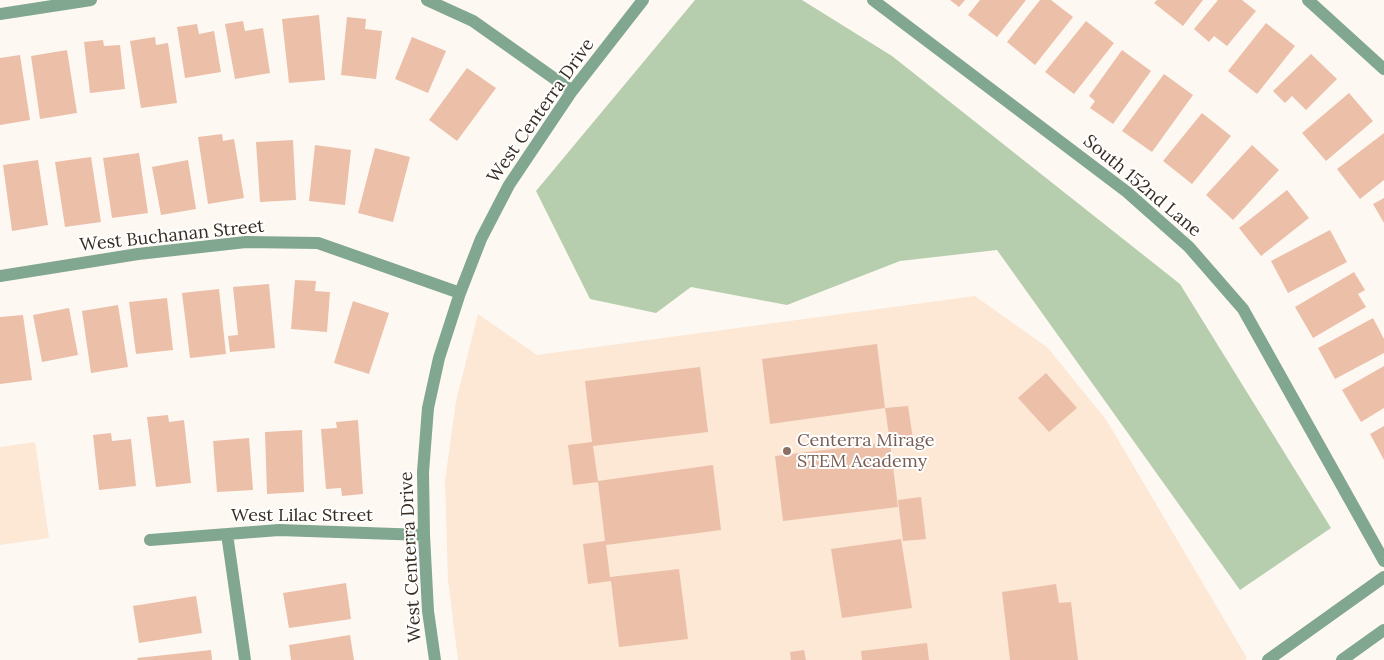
<!DOCTYPE html>
<style>
body{margin:0}
canvas{display:block;background:#fef8f3}
</style>
<canvas width="1384" height="660"></canvas>
<script>
const g = document.querySelector('canvas').getContext('2d');
g.lineJoin = 'round';
function paint(path, color) {
  g.fillStyle = color;
  g.fill(path, 'evenodd');
}
function poly(rows) {
  const path = new Path2D();
  for (const r of rows) {
    path.moveTo(r[0], r[1]);
    for (let i = 2; i < r.length; i += 2) path.lineTo(r[i], r[i + 1]);
  }
  return path;
}
function trace(path, color, width, dash) {
  g.strokeStyle = color;
  g.lineWidth = width;
  g.lineCap = dash ? 'butt' : 'round';
  g.setLineDash(dash || []);
  g.stroke(path);
}
function write(font, color, halo, rows, align = 'center') {
  g.font = font + ' Lora,serif';
  g.lineWidth = 4;
  g.setLineDash([]);
  g.textBaseline = 'middle';
  g.strokeStyle = halo;
  g.fillStyle = color;
  for (const [text, x, y, turn = 0] of rows) {
    g.save();
    g.translate(x, y);
    g.rotate((+turn || 0) * Math.PI / 180);
    g.textAlign = isNaN(turn) ? turn : align;
    if (halo) g.strokeText(text, 0, 0);
    g.fillText(text, 0, 0);
    g.restore();
  }
}
const built = poly([
 [975,296,1048,348,1107,421,1247,658,1245,660,458,660,448,580,445,481,456,401,478,314,537,355],
 [35,442,49,538,0,545,0,447]
]);
const green = poly([
 [695,0,802,0,892,56,1180,284,1331,528,1240,590,997,250,900,261,787,305,691,287,656,313,590,299,536,191]
]);
const building = poly([
 [950,0,965,0,959,7],
 [980,0,1026,0,997,37,968,15],
 [1040,0,1051,0,1073,17,1035,65,1007,42],
 [1157,0,1203,0,1183,26,1154,3],
 [1218,0,1242,0,1256,11,1227,46,1214,36,1209,42,1194,29],
 [319,15,325,80,289,83,282,19],
 [347,17,366,19,365,29,382,31,376,79,341,75],
 [243,21,245,31,263,28,270,73,235,79,225,24],
 [1086,21,1114,43,1074,94,1045,72],
 [1266,23,1295,46,1257,94,1228,71],
 [197,24,199,34,214,31,221,72,185,78,177,27],
 [155,37,156,45,168,43,177,103,141,108,130,41],
 [412,37,446,51,428,93,395,79],
 [103,40,104,46,120,45,125,89,90,93,84,42],
 [67,50,77,113,40,119,31,56],
 [1122,50,1151,71,1113,124,1090,108,1095,101,1089,96],
 [1311,54,1337,79,1306,110,1292,96,1285,103,1273,91],
 [20,55,30,120,0,125,0,58],
 [467,68,496,88,457,141,429,120],
 [1164,74,1193,95,1152,152,1122,131],
 [1349,93,1373,121,1326,161,1302,133],
 [1202,113,1231,136,1192,184,1163,161],
 [1384,133,1384,180,1360,199,1337,169],
 [222,134,223,141,234,139,244,198,208,204,198,137],
 [293,140,296,200,260,202,256,142],
 [315,145,351,150,345,205,309,201],
 [1252,145,1279,170,1233,220,1206,195],
 [375,148,410,157,393,222,358,213],
 [139,153,148,213,112,218,103,158],
 [91,157,101,222,65,227,55,162],
 [38,160,48,225,12,231,3,165],
 [188,160,196,209,161,215,152,167],
 [1287,190,1309,218,1261,256,1239,228],
 [1384,198,1384,223,1373,204],
 [1330,230,1347,262,1288,293,1271,261],
 [1354,272,1365,290,1358,294,1366,307,1313,338,1295,307],
 [295,280,316,281,315,291,330,292,327,332,291,329],
 [269,284,275,348,230,352,228,336,238,335,233,287],
 [219,289,226,354,190,358,182,293],
 [167,298,173,350,136,354,129,302],
 [353,301,389,313,369,374,334,363],
 [118,305,128,367,91,373,82,311],
 [69,308,78,355,42,362,33,315],
 [23,315,32,380,0,384,0,317],
 [1373,318,1384,339,1384,353,1335,379,1318,348],
 [877,344,885,408,770,424,762,359],
 [1384,366,1384,408,1361,422,1342,390],
 [700,367,708,432,593,446,598,481,713,465,721,530,606,545,610,577,679,569,688,639,619,647,611,581,588,584,583,544,605,541,598,482,573,485,568,445,592,442,585,381],
 [1046,373,1077,408,1049,432,1018,398],
 [908,406,913,439,890,442,898,507,783,521,775,456,890,442,885,408],
 [168,415,169,422,184,420,191,483,156,487,147,417],
 [358,420,363,494,342,496,341,488,326,489,321,429,337,428,336,422],
 [1384,426,1384,460,1370,434],
 [302,430,304,492,267,494,265,432],
 [111,433,112,441,131,439,136,486,99,490,93,435],
 [249,438,253,490,217,492,213,441],
 [921,497,926,539,903,541,898,500],
 [901,539,912,608,842,618,831,549],
 [346,583,351,619,289,628,283,593],
 [1056,584,1059,603,1071,602,1078,660,1010,660,1002,592],
 [196,596,202,633,139,643,133,606],
 [350,635,354,660,291,660,289,645],
 [927,643,929,660,862,660,861,651],
 [211,650,212,660,138,660,137,658],
 [804,650,806,660,791,660,790,652]
]);
const minor = poly([
 [427,0,473,21,572,91],
 [873,0,1127,192,1189,247,1243,309,1384,561],
 [1308,0,1384,69],
 [0,14,91,0],
 [0,276,138,254,246,242,318,243,460,293],
 [227,534,245,660],
 [150,540,279,530,424,535],
 [435,660,428,611,424,535,423,472,428,408,439,358,460,293,481,239,509,185,572,91,643,0],
 [1268,660,1384,577],
 [1342,660,1384,630]
]);
const markers = [
 [787,451,5,"#8d6e63"]
];
const streetNames = [
 ["West Centerra Drive",541,111,-55],
 ["South 152nd Lane",1142,186,40],
 ["West Buchanan Street",172,236,-6],
 ["West Lilac Street",302,516],
 ["West Centerra Drive",411,557,-93]
];
const educationNames = [
 ["Centerra Mirage",797,441],
 ["STEM Academy",797,462]
];
paint(built, '#fce8d5');
paint(green, '#b6cead');
paint(building, '#ecbfa9');
trace(minor, '#81a790', 12);
for (const [x, y, r, color] of markers) {
  const dot = new Path2D();
  dot.arc(x, y, r, 0, 2 * Math.PI);
  g.fillStyle = color;
  g.fill(dot);
  trace(dot, '#fff', 2);
}
write('18px', '#362c21', '#fff', streetNames);
write('18px', '#785e54', '#fff', educationNames, 'left');
</script>
